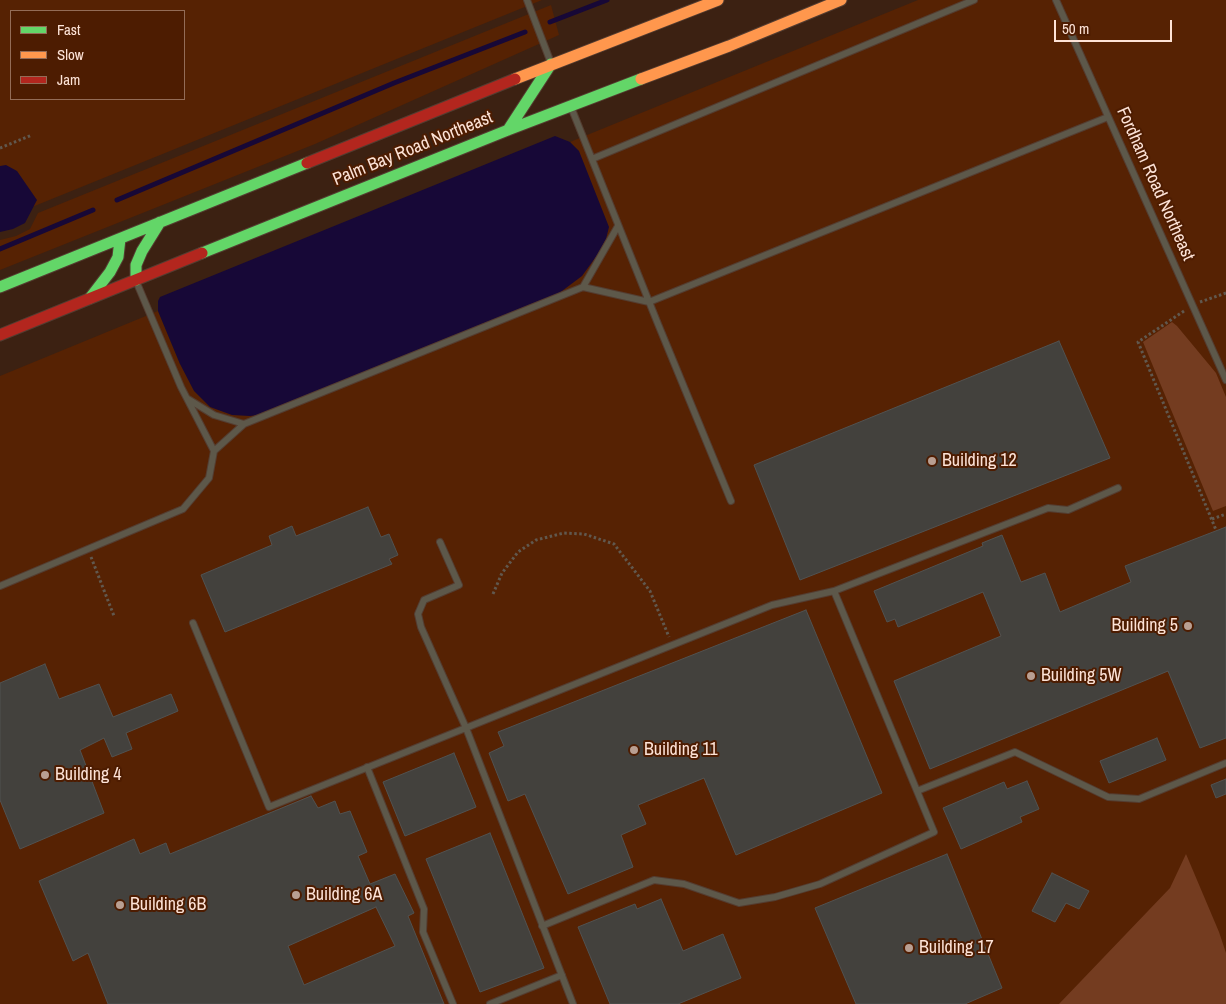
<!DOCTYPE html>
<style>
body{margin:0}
#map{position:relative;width:1226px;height:1004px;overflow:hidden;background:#3c2112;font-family:"Archivo Narrow",sans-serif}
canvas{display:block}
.legend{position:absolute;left:10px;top:10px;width:175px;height:90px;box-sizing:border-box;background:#4d1c01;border:1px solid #936c57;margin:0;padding:6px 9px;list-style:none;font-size:15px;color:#fde3d7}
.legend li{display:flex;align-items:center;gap:10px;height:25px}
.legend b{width:25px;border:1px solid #936c57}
.scale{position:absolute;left:1054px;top:20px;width:118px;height:22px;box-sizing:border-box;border:2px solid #fde3d7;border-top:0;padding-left:6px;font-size:15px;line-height:18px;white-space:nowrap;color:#fde3d7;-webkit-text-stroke:4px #4d1c01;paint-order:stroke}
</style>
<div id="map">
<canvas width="1226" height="1004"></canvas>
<ul class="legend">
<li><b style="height:6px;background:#63d668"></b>Fast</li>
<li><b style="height:6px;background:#ff974d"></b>Slow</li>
<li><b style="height:6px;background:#b3261e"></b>Jam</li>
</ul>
<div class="scale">50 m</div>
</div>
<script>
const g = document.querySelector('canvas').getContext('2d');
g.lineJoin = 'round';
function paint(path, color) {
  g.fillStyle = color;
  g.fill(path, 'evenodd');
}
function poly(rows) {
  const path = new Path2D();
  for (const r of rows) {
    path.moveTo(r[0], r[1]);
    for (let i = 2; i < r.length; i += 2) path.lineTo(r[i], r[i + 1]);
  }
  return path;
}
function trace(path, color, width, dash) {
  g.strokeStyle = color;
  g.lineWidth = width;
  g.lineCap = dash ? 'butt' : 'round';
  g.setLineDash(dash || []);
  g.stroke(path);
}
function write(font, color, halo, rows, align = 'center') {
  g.font = font + ' "Archivo Narrow",sans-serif';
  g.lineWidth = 4;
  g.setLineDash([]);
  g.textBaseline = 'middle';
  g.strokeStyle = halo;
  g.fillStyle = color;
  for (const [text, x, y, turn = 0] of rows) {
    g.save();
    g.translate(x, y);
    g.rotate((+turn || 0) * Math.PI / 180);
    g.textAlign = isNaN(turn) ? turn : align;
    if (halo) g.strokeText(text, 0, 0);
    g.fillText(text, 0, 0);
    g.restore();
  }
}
const built = poly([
 [0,0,542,0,0,220],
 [11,11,184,11,184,99,11,99],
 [918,0,1226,0,1226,1004,0,1004,0,376,158,311,180,364,579,151,570,142],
 [551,5,559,35,315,144,0,270,0,240,16,236,30,229,38,213]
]);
const green = poly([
 [1172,322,1177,326,1216,373,1226,397,1226,506,1213,511,1143,342],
 [1186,854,1219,932,1226,953,1226,1004,1059,1004,1170,888]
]);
const water = poly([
 [555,136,570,142,579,151,609,227,606,239,598,254,582,276,558,294,266,414,250,416,232,415,210,407,194,391,180,364,158,311,158,301,160,297],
 [6,165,17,171,37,200,25,223,13,229,0,232,0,166]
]);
const stream = poly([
 [550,22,607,0],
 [117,200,394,83,525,32],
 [0,249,93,210]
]);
const building = poly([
 [1059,341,1110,458,800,580,754,465,1059,341],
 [368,507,381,537,389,534,398,555,389,559,392,564,225,632,201,575,272,545,269,536,292,526,296,536,368,507],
 [1226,527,1226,738,1200,748,1168,671,930,769,894,681,1001,636,983,592,898,627,895,619,887,622,874,591,983,546,982,543,1002,535,1021,582,1045,573,1060,612,1131,582,1125,566,1226,527],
 [806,610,882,793,736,855,704,778,638,805,646,824,621,835,633,867,568,894,525,794,508,801,489,753,504,746,498,732,806,610],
 [45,664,59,699,99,684,113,717,171,694,178,711,126,733,132,749,112,757,104,738,80,750,104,813,20,849,0,800,0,683,45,664],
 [1157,738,1166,760,1109,783,1100,761,1157,738],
 [454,753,476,807,405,836,383,782,454,753],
 [1226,779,1226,794,1216,798,1211,785,1226,779],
 [1027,781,1039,809,1020,817,1022,822,961,849,943,808,1004,782,1007,789,1027,781],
 [311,796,318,808,335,801,340,814,350,811,367,852,358,856,370,884,395,874,414,913,408,916,444,1004,108,1004,88,953,73,961,39,881,134,839,140,854,166,843,170,854,311,796],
 [376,907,395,946,304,985,288,946,376,907],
 [490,833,544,968,480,992,426,859,490,833],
 [947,854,1002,988,965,1004,856,1004,815,908,947,854],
 [1052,873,1089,891,1079,909,1066,903,1055,922,1032,911,1052,873],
 [661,899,683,951,723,934,741,978,678,1004,610,1004,578,927,635,904,637,909,661,899]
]);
const path = poly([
 [0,148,32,135],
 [1200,302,1226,293],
 [1184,311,1138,342,1216,530],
 [1212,519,1226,514],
 [91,557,114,616],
 [493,594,502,573,518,552,536,540,564,533,584,534,614,544,650,591,669,637]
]);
const lane = poly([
 [527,0,551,63],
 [1056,0,1226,380],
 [571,107,658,324,731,501],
 [592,159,974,0],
 [583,287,618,226],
 [188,399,214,415,244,424],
 [214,451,244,424,583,287,649,302,1108,117],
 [440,542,459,585,424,600,418,614,421,627,466,728,573,1004],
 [0,586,183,509,209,478,214,451,181,387,136,281],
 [193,623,269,807,772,605,834,591,1048,508,1068,510,1118,488],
 [367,767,424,909,423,932,453,1004],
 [917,791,1015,752,1108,797,1139,799,1226,763],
 [542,926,654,880,684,884,739,903,775,897,820,884,934,832,834,591],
 [490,1004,562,975]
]);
const fast = poly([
 [508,130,551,64],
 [202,253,508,130,641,79],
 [136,280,136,265,142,251,160,222],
 [0,287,307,163],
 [90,298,110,272,118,257,120,239]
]);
const slow = poly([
 [515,79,718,0],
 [641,79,729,46,841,0]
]);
const jam = poly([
 [307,163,515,79],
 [0,335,202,253]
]);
const markers = [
 [932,461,5,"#b99f92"],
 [1188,626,5,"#b99f92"],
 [1031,676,5,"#b99f92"],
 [634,750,5,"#b99f92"],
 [45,775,5,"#b99f92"],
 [296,895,5,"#b99f92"],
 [120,905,5,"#b99f92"],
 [909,948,5,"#b99f92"]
];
const streetNames = [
 ["Palm Bay Road Northeast",413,149,-22],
 ["Fordham Road Northeast",1155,184,66]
];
const poiNames = [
 ["Building 12",942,461],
 ["Building 5",1178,626,"right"],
 ["Building 5W",1041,676],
 ["Building 11",644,750],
 ["Building 4",55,775],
 ["Building 6A",306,895],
 ["Building 6B",130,905],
 ["Building 17",919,948]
];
paint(built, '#562203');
paint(green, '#743c20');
paint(water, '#170837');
trace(stream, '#170837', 5);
paint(building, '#43413d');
trace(building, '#515251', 1);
trace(lane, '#543d31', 8);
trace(fast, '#543d31', 13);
trace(slow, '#543d31', 13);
trace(jam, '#543d31', 13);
trace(path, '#61584e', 3, [2.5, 2.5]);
trace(lane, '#5d584a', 6);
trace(fast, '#63d668', 11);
trace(slow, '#ff974d', 11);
trace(jam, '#b3261e', 11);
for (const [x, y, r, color] of markers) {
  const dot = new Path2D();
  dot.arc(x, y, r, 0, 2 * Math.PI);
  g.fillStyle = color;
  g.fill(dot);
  trace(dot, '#4d1c01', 2);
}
write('18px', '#fde3d7', '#4d1c01', streetNames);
write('18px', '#fde3d7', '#4d1c01', poiNames, 'left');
</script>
